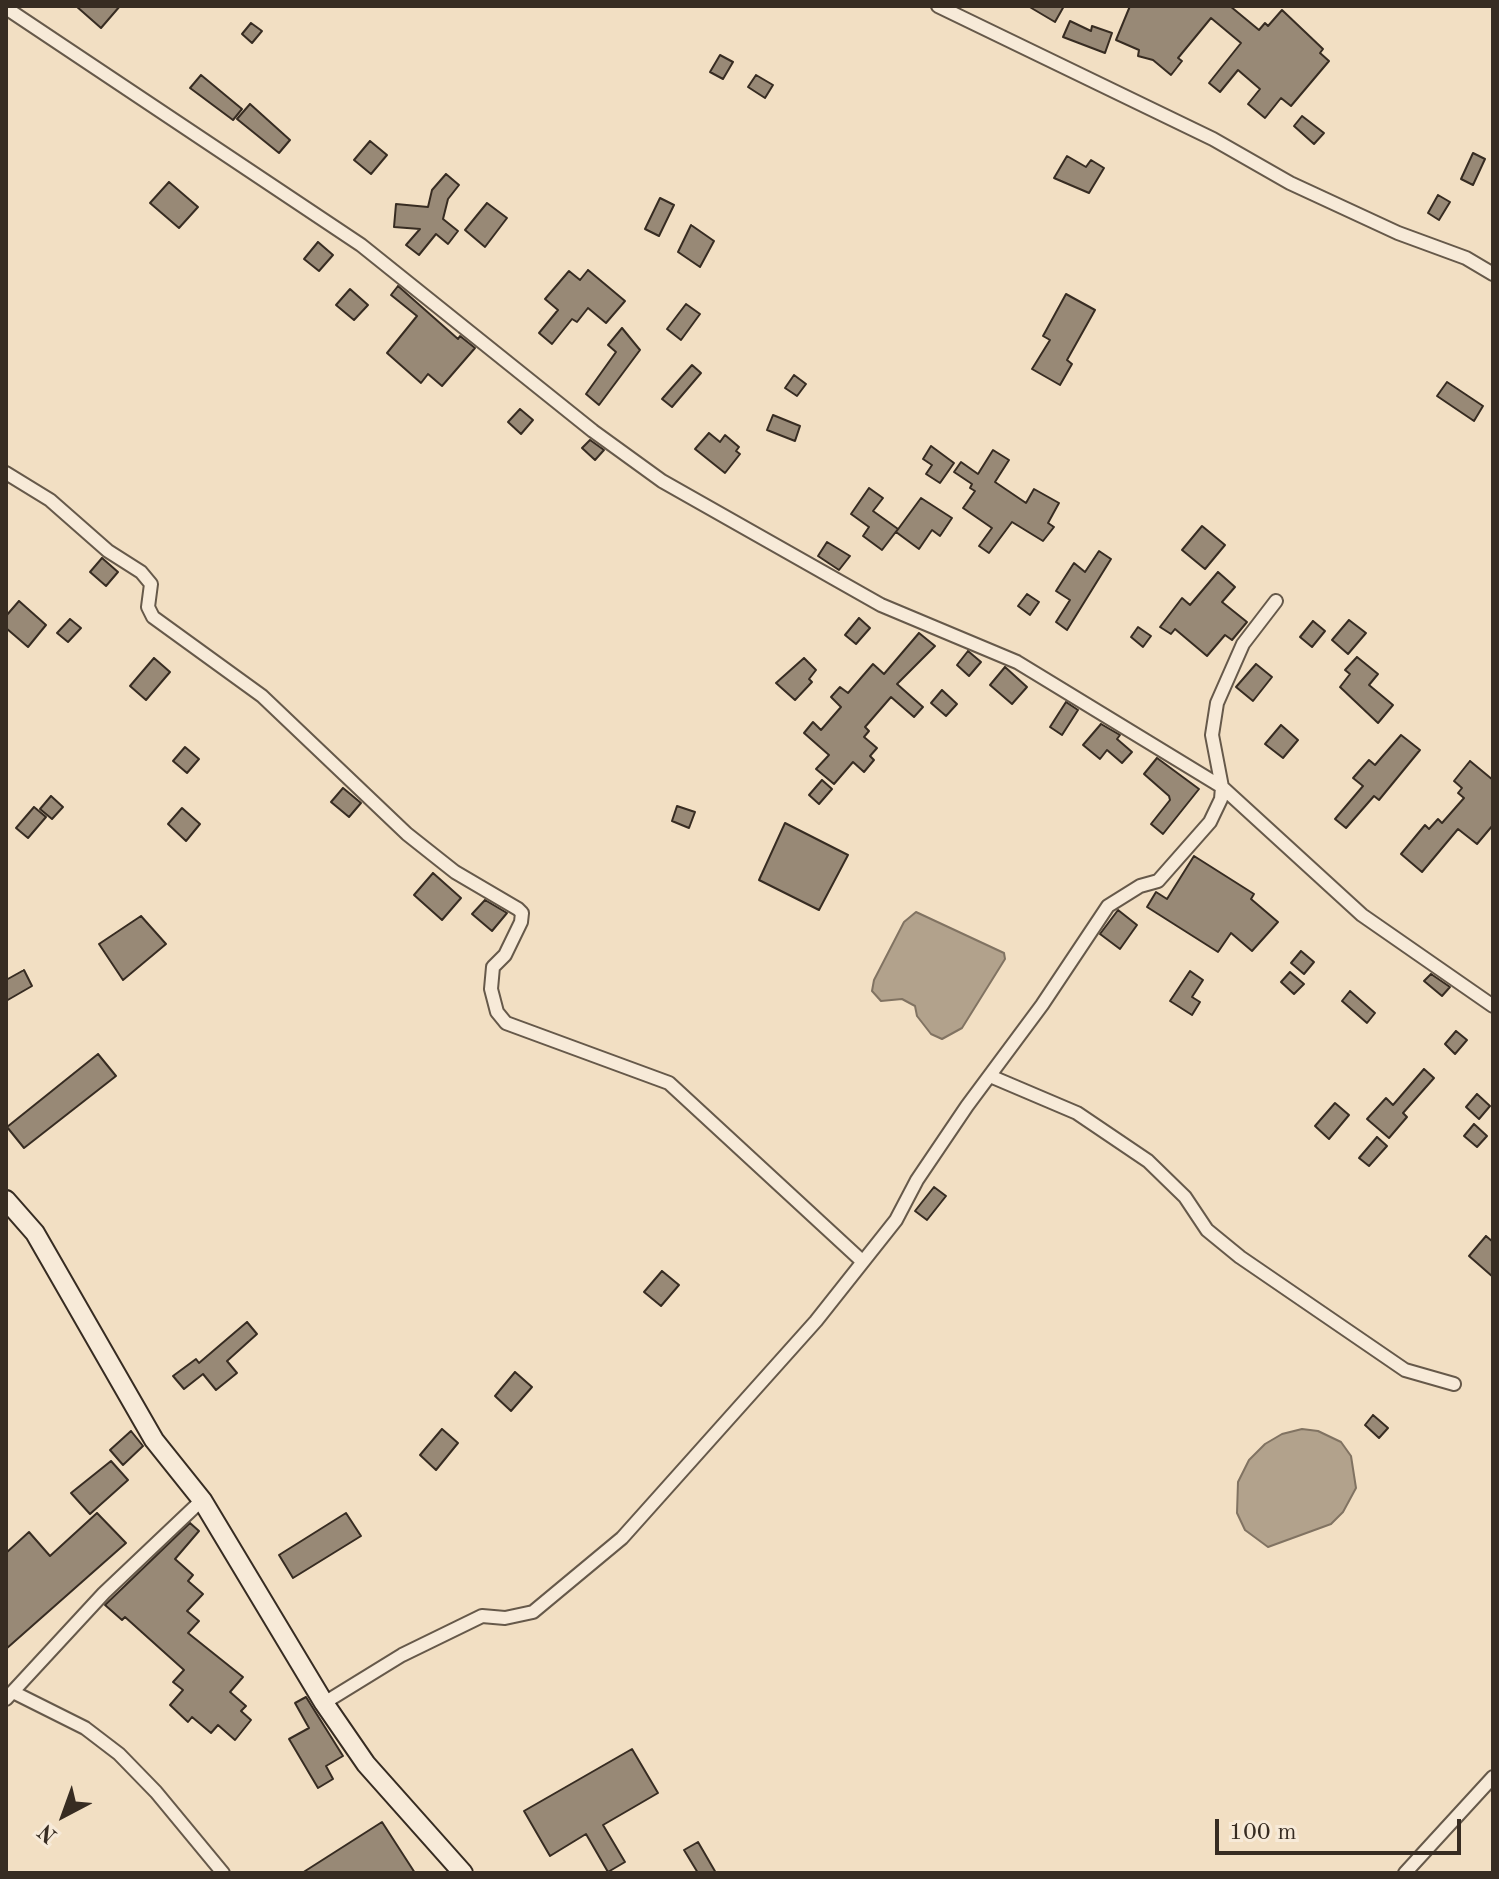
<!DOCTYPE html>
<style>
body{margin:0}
#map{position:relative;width:1499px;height:1879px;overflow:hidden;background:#f2dfc3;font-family:"Old Standard TT",serif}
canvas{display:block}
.frame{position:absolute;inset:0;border:8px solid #372c22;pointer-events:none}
.north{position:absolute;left:24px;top:1775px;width:80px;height:80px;-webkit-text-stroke:6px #f7ead8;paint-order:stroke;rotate:221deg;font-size:22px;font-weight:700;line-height:32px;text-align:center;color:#372c22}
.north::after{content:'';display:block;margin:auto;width:28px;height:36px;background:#372c22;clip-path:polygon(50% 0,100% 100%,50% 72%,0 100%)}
.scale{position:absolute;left:1215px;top:1819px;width:246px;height:36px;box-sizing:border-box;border:4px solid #372c22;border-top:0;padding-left:10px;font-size:24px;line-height:28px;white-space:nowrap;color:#372c22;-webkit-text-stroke:6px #f7ead8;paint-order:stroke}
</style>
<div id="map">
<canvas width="1499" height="1879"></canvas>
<div class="frame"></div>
<div class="north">N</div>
<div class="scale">100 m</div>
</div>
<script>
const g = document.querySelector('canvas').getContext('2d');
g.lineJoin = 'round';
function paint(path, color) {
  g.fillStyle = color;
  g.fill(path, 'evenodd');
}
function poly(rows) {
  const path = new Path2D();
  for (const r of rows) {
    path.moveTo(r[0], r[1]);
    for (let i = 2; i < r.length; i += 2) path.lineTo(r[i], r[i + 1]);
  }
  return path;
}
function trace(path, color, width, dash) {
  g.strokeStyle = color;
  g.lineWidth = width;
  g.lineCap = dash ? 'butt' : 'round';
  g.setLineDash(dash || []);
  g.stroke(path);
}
const water = poly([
 [916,912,1004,953,1005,959,962,1028,942,1039,931,1034,917,1016,915,1006,902,999,881,1001,872,991,874,980,904,922,916,912],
 [1302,1429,1318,1431,1341,1442,1351,1456,1356,1488,1343,1512,1331,1524,1268,1547,1245,1530,1237,1513,1238,1482,1249,1460,1265,1444,1282,1434,1302,1429]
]);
const building = poly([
 [76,6,120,6,101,28,76,6],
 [1028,6,1064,6,1055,22,1028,6],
 [1130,6,1230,6,1259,30,1265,23,1268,26,1282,10,1323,49,1320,53,1329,61,1291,106,1281,98,1265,118,1248,104,1260,89,1238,70,1220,92,1209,83,1241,43,1211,18,1178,58,1182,61,1171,75,1153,60,1138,56,1139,50,1116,40,1130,6],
 [1070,21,1091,31,1092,26,1112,33,1105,53,1063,37,1070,21],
 [251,23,262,31,252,43,242,34,251,23],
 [720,55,733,62,723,79,710,72,720,55],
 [201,75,242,109,233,120,190,88,201,75],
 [756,75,773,85,765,98,748,87,756,75],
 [250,104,290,140,279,153,237,119,250,104],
 [1302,116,1324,133,1314,144,1294,126,1302,116],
 [370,141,387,155,371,174,354,160,370,141],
 [1473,153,1485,159,1473,185,1461,179,1473,153],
 [1067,156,1086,167,1091,160,1104,168,1089,193,1054,178,1067,156],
 [446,174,459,185,448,199,443,219,458,231,448,244,436,234,419,255,406,245,420,229,394,227,396,204,428,207,432,190,446,174],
 [169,182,198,207,179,228,150,203,169,182],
 [1438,195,1450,202,1439,220,1428,213,1438,195],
 [660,198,674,205,659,236,645,229,660,198],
 [487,203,507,218,485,247,465,230,487,203],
 [691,225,714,241,700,267,678,252,691,225],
 [318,242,333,255,319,271,304,259,318,242],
 [588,270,625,301,606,323,588,308,577,322,572,319,552,344,539,333,558,310,545,299,569,271,580,280,588,270],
 [398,286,458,339,460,336,475,348,442,386,428,374,421,383,387,353,417,316,391,295,398,286],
 [350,289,368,305,354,320,336,305,350,289],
 [1066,294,1095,310,1067,360,1072,364,1060,385,1032,369,1050,340,1043,336,1066,294],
 [686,304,700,314,681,340,667,329,686,304],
 [622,328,640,350,599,405,586,394,616,352,608,345,622,328],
 [692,365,701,373,672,407,662,399,692,365],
 [794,375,806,384,797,396,785,388,794,375],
 [1447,382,1483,406,1474,421,1437,396,1447,382],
 [520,409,533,420,521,434,508,422,520,409],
 [773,415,800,426,795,441,767,430,773,415],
 [709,433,720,442,725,435,739,447,736,451,740,454,725,473,695,449,709,433],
 [590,440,604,450,595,460,582,448,590,440],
 [931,446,954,463,940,483,926,474,932,465,923,459,931,446],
 [993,450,1009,460,995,482,1026,503,1034,489,1059,503,1048,523,1054,527,1043,541,1012,522,989,553,979,546,992,528,963,508,975,491,970,488,972,484,954,472,961,462,978,474,993,450],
 [869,488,883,498,873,511,898,529,882,550,863,536,869,527,851,514,869,488],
 [921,498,952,518,940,536,932,530,919,549,896,532,921,498],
 [1202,526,1225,545,1205,569,1182,550,1202,526],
 [827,542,850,556,839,570,818,556,827,542],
 [1099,551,1111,559,1067,630,1056,622,1070,600,1056,591,1074,563,1085,572,1099,551],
 [102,558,118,572,106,586,90,572,102,558],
 [1218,572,1235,587,1222,602,1247,622,1232,640,1225,635,1207,656,1175,629,1171,634,1160,627,1182,598,1190,605,1218,572],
 [1027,594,1039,602,1030,615,1018,606,1027,594],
 [19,601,46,625,28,647,6,628,6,616,19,601],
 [859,618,870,628,856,644,845,635,859,618],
 [70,619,81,628,68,642,57,633,70,619],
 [1349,620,1366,633,1348,654,1332,640,1349,620],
 [1313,621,1325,631,1312,647,1300,637,1313,621],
 [1138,627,1151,636,1143,647,1131,637,1138,627],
 [919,633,935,646,897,684,923,707,914,717,891,697,865,727,869,731,864,737,877,748,870,756,874,760,864,772,853,762,834,784,816,769,829,755,804,733,813,722,821,730,841,707,831,697,840,687,848,693,873,664,884,674,919,633],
 [968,651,981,662,969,676,957,665,968,651],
 [1357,657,1378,674,1369,685,1393,705,1378,723,1340,687,1350,674,1345,670,1357,657],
 [154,658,170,672,146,700,130,686,154,658],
 [804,658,816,670,809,679,812,682,795,700,776,683,804,658],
 [1256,664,1272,677,1253,701,1236,687,1256,664],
 [1005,667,1027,687,1012,704,990,685,1005,667],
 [942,690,957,704,946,716,931,703,942,690],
 [1066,702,1078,710,1062,735,1050,727,1066,702],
 [1101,724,1120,735,1117,739,1132,752,1122,763,1107,750,1100,759,1083,745,1101,724],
 [1281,725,1298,740,1283,758,1265,744,1281,725],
 [1401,735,1420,750,1379,800,1374,796,1346,828,1335,819,1363,786,1353,778,1369,760,1375,765,1401,735],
 [185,747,199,759,187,773,173,761,185,747],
 [1157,758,1199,789,1163,834,1151,824,1170,800,1169,796,1144,774,1157,758],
 [1470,761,1493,780,1493,825,1477,844,1458,829,1422,872,1401,854,1425,825,1429,829,1438,819,1442,823,1464,798,1458,793,1462,788,1454,781,1470,761],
 [822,780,832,789,819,804,809,795,822,780],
 [343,788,361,803,349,817,331,802,343,788],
 [51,796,63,807,52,819,40,809,51,796],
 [677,806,695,812,689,828,672,821,677,806],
 [34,807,46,817,28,838,16,828,34,807],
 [182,808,200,824,186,841,168,824,182,808],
 [785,823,848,855,819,910,759,880,785,823],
 [1194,856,1254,894,1251,899,1278,922,1252,951,1231,933,1218,952,1147,907,1156,892,1167,899,1194,856],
 [433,873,461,898,442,920,414,895,433,873],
 [485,900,507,913,492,931,472,914,485,900],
 [1118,910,1137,925,1120,949,1100,934,1118,910],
 [141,916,166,944,123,980,99,944,141,916],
 [1301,951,1314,962,1304,974,1291,963,1301,951],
 [24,970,32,986,6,1001,6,980,24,970],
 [1190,971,1203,980,1192,997,1200,1002,1192,1015,1170,1001,1190,971],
 [1290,972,1304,984,1294,994,1281,982,1290,972],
 [1431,974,1450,987,1442,996,1424,981,1431,974],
 [1350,991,1375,1013,1367,1023,1342,1001,1350,991],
 [1456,1031,1467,1040,1455,1054,1445,1044,1456,1031],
 [98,1054,116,1076,24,1148,7,1127,98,1054],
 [1424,1069,1434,1078,1403,1113,1407,1117,1389,1138,1367,1119,1386,1098,1393,1105,1424,1069],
 [1477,1094,1490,1106,1479,1119,1466,1107,1477,1094],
 [1335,1103,1349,1115,1329,1139,1315,1126,1335,1103],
 [1474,1124,1487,1136,1477,1147,1464,1136,1474,1124],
 [1377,1137,1387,1146,1369,1166,1359,1158,1377,1137],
 [934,1187,946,1196,927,1220,915,1211,934,1187],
 [1486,1236,1493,1242,1493,1277,1469,1256,1486,1236],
 [662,1271,679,1285,661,1306,644,1292,662,1271],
 [247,1322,257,1334,227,1361,237,1373,216,1390,203,1374,184,1389,173,1376,196,1359,199,1363,247,1322],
 [515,1372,532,1387,511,1411,495,1396,515,1372],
 [1373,1415,1388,1428,1379,1438,1365,1425,1373,1415],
 [442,1429,458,1443,436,1470,420,1455,442,1429],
 [131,1431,143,1446,123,1465,110,1450,131,1431],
 [111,1461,128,1480,90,1514,71,1493,111,1461],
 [97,1513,126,1543,6,1649,6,1553,29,1532,50,1556,97,1513],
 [346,1513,361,1536,293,1578,279,1555,346,1513],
 [190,1523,199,1531,175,1559,193,1575,188,1581,203,1594,187,1611,199,1621,188,1633,243,1677,230,1692,246,1706,241,1711,251,1720,235,1740,218,1725,211,1733,192,1717,188,1722,170,1705,183,1690,173,1682,184,1670,125,1617,122,1620,105,1605,190,1523],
 [306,1697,343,1756,326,1766,333,1779,318,1788,289,1739,309,1728,295,1703,306,1697],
 [632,1749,658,1793,603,1825,625,1862,608,1872,586,1834,550,1856,524,1811,632,1749],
 [382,1822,415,1873,302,1873,382,1822],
 [698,1842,716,1873,698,1873,684,1850,698,1842]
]);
const street = poly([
 [938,6,1213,139,1290,183,1398,233,1466,258,1493,274],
 [6,8,361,245,593,431,662,481,881,605,1017,662,1222,787,1362,915,1493,1006],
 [6,473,50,500,108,551,141,572,151,584,148,607,153,617,262,696,407,834,455,872,518,909,522,913,521,922,505,955,493,967,491,989,497,1012,506,1023,669,1083,862,1261],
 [990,1076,1077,1113,1148,1161,1185,1197,1207,1230,1240,1257,1405,1370,1454,1384],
 [13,1692,85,1728,119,1754,156,1792,223,1873],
 [6,1699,104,1593,202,1500],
 [324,1703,402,1655,482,1616,505,1618,533,1612,622,1538,816,1321,896,1220,917,1180,967,1106,1042,1005,1108,906,1140,886,1158,881,1210,822,1221,799,1222,787,1212,735,1217,703,1243,644,1276,601],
 [1405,1873,1493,1777]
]);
const secondary = poly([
 [6,1200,35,1233,154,1440,202,1500,324,1703,366,1764,463,1873]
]);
paint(water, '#b2a28c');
trace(water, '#817362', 2);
paint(building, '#988976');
trace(building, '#372c22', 2);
trace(street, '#66594a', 16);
trace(secondary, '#372c22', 22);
trace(street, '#f7ead8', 12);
trace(secondary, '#f7ead8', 18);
</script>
